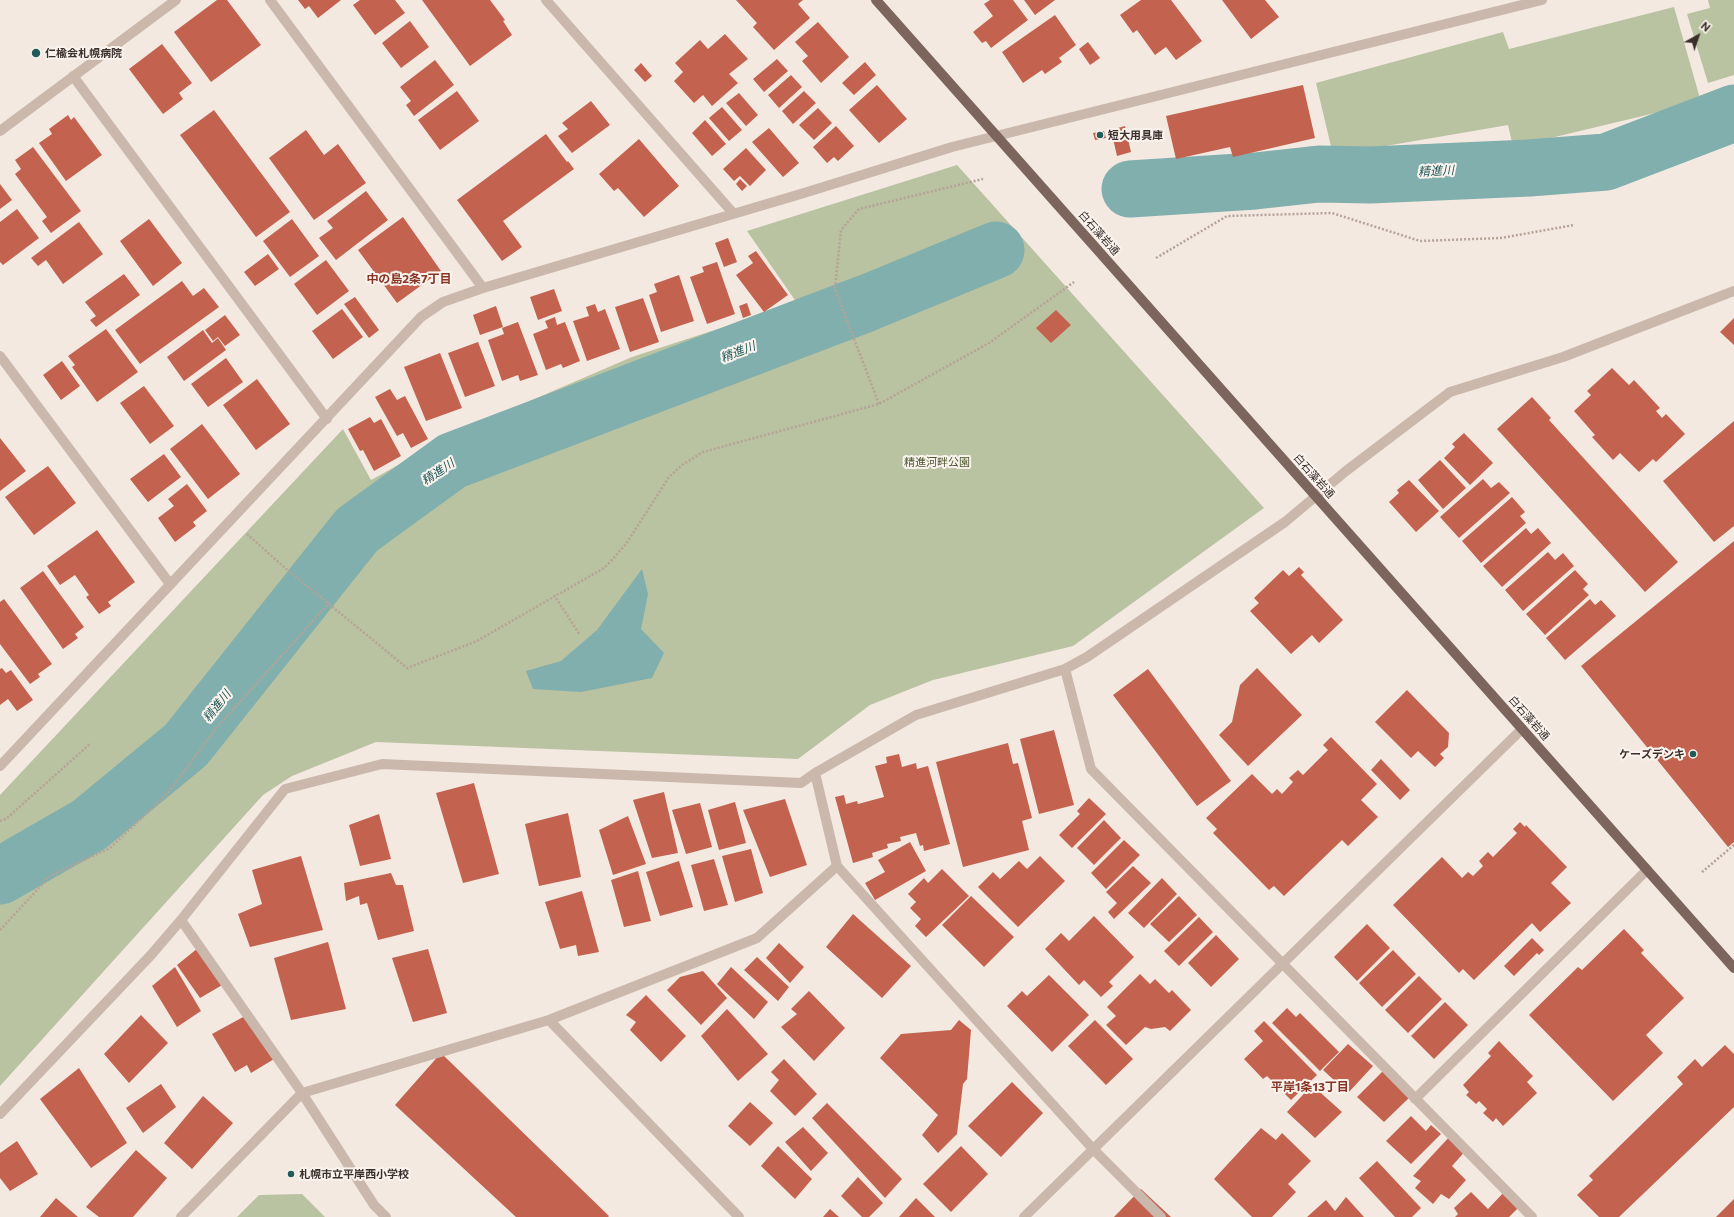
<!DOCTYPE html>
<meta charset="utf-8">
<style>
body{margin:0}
#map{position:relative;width:1734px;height:1217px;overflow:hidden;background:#f3e9e1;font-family:Commissioner,sans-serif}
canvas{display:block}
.north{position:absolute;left:1678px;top:16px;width:40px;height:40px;-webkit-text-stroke:3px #faf3ed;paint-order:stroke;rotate:40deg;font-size:11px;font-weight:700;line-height:16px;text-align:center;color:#3a2f2b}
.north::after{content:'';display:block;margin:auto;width:14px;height:18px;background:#3a2f2b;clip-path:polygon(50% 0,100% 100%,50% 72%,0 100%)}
</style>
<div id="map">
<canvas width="1734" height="1217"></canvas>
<div class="north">N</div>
</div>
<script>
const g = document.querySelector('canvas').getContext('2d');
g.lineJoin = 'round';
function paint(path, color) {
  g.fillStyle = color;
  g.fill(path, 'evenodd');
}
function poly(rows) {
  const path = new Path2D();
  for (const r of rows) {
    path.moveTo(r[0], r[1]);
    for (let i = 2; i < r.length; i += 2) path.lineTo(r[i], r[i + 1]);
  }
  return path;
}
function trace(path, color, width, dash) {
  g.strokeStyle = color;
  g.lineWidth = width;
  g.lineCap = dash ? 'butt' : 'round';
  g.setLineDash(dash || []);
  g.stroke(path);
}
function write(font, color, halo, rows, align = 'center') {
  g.font = font + ' Commissioner,"Noto Sans JP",sans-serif';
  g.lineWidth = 4;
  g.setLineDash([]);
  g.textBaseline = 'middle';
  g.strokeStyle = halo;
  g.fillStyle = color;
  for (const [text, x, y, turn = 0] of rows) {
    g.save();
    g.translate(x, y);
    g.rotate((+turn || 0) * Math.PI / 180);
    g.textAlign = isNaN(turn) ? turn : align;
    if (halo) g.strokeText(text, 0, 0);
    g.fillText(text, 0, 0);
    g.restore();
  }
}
const green = poly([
 [1708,0,1734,0,1734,75,1708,83,1687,14,1710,8],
 [1674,7,1701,102,1513,147,1508,125,1333,155,1316,83,1503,32,1509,49],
 [957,165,1264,508,1073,646,933,680,870,705,798,759,376,742,292,776,263,795,0,1086,0,795,343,429,371,480,460,431,632,357,797,303,747,231],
 [302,1194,325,1217,237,1217,259,1195]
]);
const water = poly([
 [642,569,648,594,641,629,664,653,652,678,581,692,533,689,526,671,561,661,597,630]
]);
const river = poly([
 [1130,189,1255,181,1319,174,1370,175,1529,168,1606,162,1734,113],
 [0,876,89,825,186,745,357,530,452,461,867,303,996,250]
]);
const building = poly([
 [217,0,227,0,261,45,211,82,174,32],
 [298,0,341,0,318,18,309,6,305,9],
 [360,0,395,0,405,13,375,35,353,5],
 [422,0,490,0,505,20,503,21,512,35,470,66],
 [736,0,803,0,798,4,810,18,774,50,753,27,757,23],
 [990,0,1013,0,1028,20,991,48,986,41,982,43,973,32,993,16,984,4],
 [1024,0,1055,0,1035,15],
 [1141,0,1171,0,1202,41,1176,60,1166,47,1155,55,1137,30,1133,33,1120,15],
 [1222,0,1265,0,1279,17,1251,39],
 [1055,15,1076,45,1059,58,1062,62,1045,74,1042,70,1023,83,1002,52],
 [410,21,429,47,401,68,382,43],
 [818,22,849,57,821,83,802,61,808,56,795,42],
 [725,34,748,59,729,74,738,83,712,106,703,95,694,103,674,81,683,72,675,63,700,40,708,49],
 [1088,42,1100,58,1090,65,1079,49],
 [162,44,192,83,179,93,183,99,163,114,129,69],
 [777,59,788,71,764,92,753,79],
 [435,60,454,85,414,116,406,105,411,101,400,87],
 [865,62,876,75,854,95,842,83],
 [641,63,652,76,645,82,634,70],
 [791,75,802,87,779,108,768,95],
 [877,85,907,119,879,143,849,110],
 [1303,85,1315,138,1233,157,1230,147,1176,159,1166,116],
 [457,91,479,121,440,150,418,120],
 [804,91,816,103,793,124,782,111],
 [739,93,758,115,746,126,726,103],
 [591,101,610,125,572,153,558,136,568,129,562,123],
 [722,107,742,130,729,141,709,118],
 [818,108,832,123,814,140,799,125],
 [214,110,290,212,256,237,180,135],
 [68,115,71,120,74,117,102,155,66,181,39,143,52,134,49,129],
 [705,120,726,144,712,156,692,133],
 [836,126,854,146,838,161,834,157,827,163,813,147],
 [1125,126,1131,152,1117,156,1111,130],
 [769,128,799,163,783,177,752,142],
 [306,130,324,155,338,144,366,183,314,220,269,158],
 [1104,131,1106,138,1095,140,1093,133],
 [546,134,567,162,568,161,574,169,503,221,522,247,502,261,457,200],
 [639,139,679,186,644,217,618,188,614,191,599,174],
 [33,147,81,211,51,233,42,221,47,217,15,174,21,169,15,160],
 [746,148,766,170,750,186,740,176,734,181,723,169],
 [740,179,747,186,742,191,736,184],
 [0,184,12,200,0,209],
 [366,191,388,220,336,260,319,238,333,228,327,221],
 [17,209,39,238,3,265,0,262,0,222],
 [403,217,441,271,397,303,358,250],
 [149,219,182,263,153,286,120,241],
 [292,219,319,256,290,277,263,241],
 [79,222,103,254,63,284,46,260,38,266,31,258],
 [728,238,737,262,724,267,715,243],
 [756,251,788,295,764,312,736,275,753,263,748,256],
 [268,254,279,269,255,286,244,272],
 [326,260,349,291,317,315,294,284],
 [717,262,735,314,707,324,690,277,704,272,702,267],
 [124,274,140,295,96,327,90,320,96,316,85,302],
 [679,275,694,321,661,332,649,295,657,292,654,284],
 [182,281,193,296,204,288,219,307,140,364,115,330],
 [554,289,562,311,538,320,530,297],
 [355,297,379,330,369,338,344,304],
 [643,298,659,342,630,352,615,307],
 [747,303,751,315,743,318,739,306],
 [595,304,598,312,605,309,620,349,587,361,573,321,589,316,586,307],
 [496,306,503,327,480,335,473,315],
 [342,309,363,337,333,359,312,331],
 [1056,310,1071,325,1051,343,1036,328],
 [225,315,240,335,225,346,218,337,213,341,205,330],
 [555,317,557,325,565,322,580,361,563,368,561,364,546,370,533,334,548,328,545,321],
 [1734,318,1734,345,1720,332],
 [518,322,538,375,520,381,518,375,502,381,488,340,504,334,502,328],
 [106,329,138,372,97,402,72,367,75,365,68,356],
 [203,330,212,343,218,338,226,350,184,381,167,357],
 [478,342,495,386,465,397,448,353],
 [440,353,462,408,426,421,404,367],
 [226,358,243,382,208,407,191,384],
 [62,361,80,386,61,400,43,375],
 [1612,368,1629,385,1634,380,1660,408,1656,411,1662,418,1666,414,1685,434,1656,462,1653,459,1639,472,1620,453,1613,460,1592,437,1595,435,1574,411,1591,395,1587,391],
 [257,379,290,424,256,450,223,405],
 [144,386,174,426,150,444,120,403],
 [390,389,397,400,405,396,428,439,411,448,403,433,397,436,375,397],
 [1532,397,1551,418,1549,420,1678,562,1645,592,1497,429],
 [370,417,374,423,381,419,401,456,374,471,363,450,360,451,348,429],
 [1734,421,1734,526,1714,542,1663,481],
 [202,424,240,474,208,499,170,449],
 [1464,433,1493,463,1470,485,1444,458,1455,447,1452,444],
 [0,438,26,471,0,491],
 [164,454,181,477,148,502,130,479],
 [1440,460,1466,488,1443,509,1418,480],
 [48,466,76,503,34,535,5,497],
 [1483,479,1491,488,1499,482,1510,493,1459,538,1440,517],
 [1409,480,1439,511,1416,532,1389,502,1399,493,1397,490],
 [187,484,207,511,193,522,196,526,175,542,158,518,174,506,168,499],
 [1512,497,1525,512,1520,516,1526,523,1481,563,1462,541],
 [1526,528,1531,534,1538,528,1551,543,1502,587,1483,566],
 [97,530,135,582,108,602,111,606,99,614,86,597,89,595,75,575,60,585,47,566],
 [1734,541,1734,842,1728,847,1581,666],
 [1548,552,1555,560,1563,553,1574,566,1523,611,1505,590],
 [1299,567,1304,572,1301,575,1343,620,1319,643,1312,635,1291,654,1250,611,1259,603,1254,598,1283,570,1289,576],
 [1575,570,1588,584,1583,589,1589,595,1545,635,1526,614],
 [43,571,84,627,75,634,78,638,63,649,20,588],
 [4,599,52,664,38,674,40,677,30,684,0,644,0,602],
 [1590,599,1595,605,1601,600,1616,616,1565,660,1546,638],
 [2,668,6,673,11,670,33,700,17,711,8,699,0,705,0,669],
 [1257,668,1302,715,1248,766,1219,735,1232,722,1240,685],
 [1148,669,1231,781,1197,806,1113,695],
 [1407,690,1449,733,1448,747,1440,754,1444,758,1435,767,1418,751,1411,758,1375,722],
 [1054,730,1074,805,1039,814,1020,739],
 [1331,737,1377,784,1361,800,1378,817,1348,846,1342,840,1284,896,1274,886,1269,890,1213,833,1217,829,1206,818,1252,774,1272,794,1277,789,1282,794,1293,782,1289,778,1298,770,1303,775,1328,750,1323,745],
 [1008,743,1013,764,1018,763,1032,818,1022,821,1029,850,963,867,936,762],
 [899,754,902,767,916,763,917,769,928,766,950,844,924,851,923,845,920,846,916,833,900,837,901,841,887,844,888,848,872,853,873,857,853,863,835,797,844,795,846,804,857,801,858,804,884,797,875,766,887,763,886,757],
 [1381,759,1410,790,1400,800,1371,770],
 [474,783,499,874,463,883,436,793],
 [664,792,678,853,652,858,633,800],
 [1089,798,1106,814,1072,848,1059,835,1080,814,1077,811],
 [785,799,807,865,770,877,743,810],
 [735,802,746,843,719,850,708,810],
 [700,803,712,847,686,854,672,810],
 [568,813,581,877,539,886,525,824],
 [379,814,391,859,360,866,349,825],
 [628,816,646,864,613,875,599,830],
 [1104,820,1121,838,1094,865,1077,848],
 [1520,822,1525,827,1526,825,1567,867,1551,883,1571,903,1540,932,1532,923,1474,980,1463,969,1459,973,1393,905,1442,857,1462,878,1468,872,1473,876,1483,866,1479,861,1488,852,1493,857,1517,833,1513,829],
 [1124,840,1140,855,1106,889,1091,873],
 [910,842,926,871,875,900,865,883,885,872,878,860],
 [751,849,763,893,735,902,722,856],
 [301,856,323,930,250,947,238,914,262,904,252,870],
 [1040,856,1065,881,1018,927,978,887,993,872,1000,879,1019,861,1027,869],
 [714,859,728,905,704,911,691,865],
 [679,861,693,907,660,916,646,872],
 [1133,866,1151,883,1114,919,1108,912,1117,903,1106,892],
 [942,869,969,896,926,937,915,926,921,919,910,908,916,902,908,894,924,878,928,883],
 [638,871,651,921,624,927,611,880],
 [391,873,396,885,403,885,414,931,378,940,367,903,360,905,359,896,346,901,344,883],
 [1162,878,1177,894,1144,928,1128,913],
 [582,891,599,952,578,956,576,945,560,949,545,902],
 [971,896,1014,937,984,967,942,925],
 [1179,896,1197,915,1169,942,1150,924],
 [853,914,911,966,882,998,826,947],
 [1094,916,1134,957,1109,982,1113,986,1101,997,1084,980,1079,985,1045,949,1061,933,1069,941],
 [1199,917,1213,932,1179,966,1164,951],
 [1367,924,1390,948,1357,981,1334,957],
 [1624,929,1644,950,1641,953,1684,998,1646,1035,1663,1053,1613,1101,1529,1015,1578,967,1582,970],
 [1216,935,1239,959,1211,987,1188,963],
 [1532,938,1544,950,1539,955,1537,953,1514,976,1504,966],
 [328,942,346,1009,291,1020,274,958],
 [779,943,804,967,790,983,766,958],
 [198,948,224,984,200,998,177,965],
 [428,949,447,1013,413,1022,392,958],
 [1393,950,1416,974,1382,1007,1359,983],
 [757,957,789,987,778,1001,744,970],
 [175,967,201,1011,177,1027,152,986],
 [731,967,768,1002,754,1019,717,984],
 [703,971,727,998,701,1025,667,990,680,977],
 [1140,974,1150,984,1155,979,1169,993,1172,990,1191,1010,1170,1031,1165,1027,1151,1029,1145,1027,1126,1045,1106,1025,1116,1016,1107,1007],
 [1049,975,1089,1015,1052,1052,1007,1006,1022,991,1027,996],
 [1419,976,1442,999,1408,1033,1385,1010],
 [809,991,845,1028,814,1061,781,1027,797,1014,791,1009],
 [646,995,686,1036,661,1062,630,1030,636,1022,626,1015],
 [1445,1002,1468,1025,1434,1059,1411,1036],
 [1287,1008,1296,1017,1300,1013,1339,1052,1320,1071,1272,1023],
 [727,1009,768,1054,738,1081,701,1036],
 [141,1015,168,1043,129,1083,104,1054],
 [245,1016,274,1059,251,1073,247,1065,235,1072,212,1034],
 [959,1020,971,1030,967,1079,963,1084,957,1134,938,1153,922,1135,938,1115,880,1058,901,1034,951,1030],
 [1095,1020,1133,1059,1106,1085,1068,1046],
 [1264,1021,1317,1075,1291,1100,1267,1076,1263,1079,1244,1059,1263,1041,1254,1031],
 [1499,1041,1533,1076,1527,1082,1537,1093,1503,1126,1496,1118,1493,1122,1483,1113,1487,1109,1479,1101,1476,1104,1466,1095,1469,1092,1463,1085,1491,1056,1488,1053],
 [1348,1044,1373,1066,1348,1093,1323,1070],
 [1725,1045,1734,1054,1734,1107,1619,1217,1599,1217,1577,1195,1593,1180,1589,1176,1683,1084,1677,1077,1695,1059,1702,1067],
 [441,1053,609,1216,608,1217,516,1217,395,1105],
 [784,1059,817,1094,795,1116,770,1091,779,1080,771,1072],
 [79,1068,127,1143,91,1168,40,1099],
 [1385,1069,1412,1095,1384,1122,1357,1097],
 [1012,1082,1043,1113,1001,1157,968,1126],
 [161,1084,176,1107,143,1133,126,1108],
 [1312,1085,1342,1112,1315,1138,1287,1112],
 [203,1096,233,1123,192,1169,164,1143],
 [750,1102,773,1123,750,1146,728,1126],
 [827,1103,902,1179,885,1198,812,1118],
 [1411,1116,1426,1131,1431,1125,1441,1134,1411,1164,1386,1141],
 [803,1127,828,1153,811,1171,785,1142],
 [1261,1128,1276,1140,1282,1133,1311,1161,1288,1184,1296,1192,1272,1217,1252,1217,1214,1179],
 [1452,1134,1468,1148,1452,1166,1466,1180,1449,1199,1441,1194,1433,1204,1415,1188,1421,1181,1413,1176],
 [17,1141,38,1174,10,1191,0,1178,0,1153],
 [778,1146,812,1179,795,1199,761,1166],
 [961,1146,988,1174,951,1212,923,1184],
 [136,1150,167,1178,133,1217,99,1217,86,1207],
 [1377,1161,1421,1208,1412,1217,1395,1217,1359,1178],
 [858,1177,883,1203,869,1217,862,1217,841,1196],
 [1141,1189,1171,1217,1114,1217],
 [1506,1190,1520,1206,1509,1217,1455,1217,1458,1214,1454,1208,1471,1192,1488,1209],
 [1346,1197,1364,1217,1307,1217,1326,1200,1335,1211],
 [56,1198,78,1217,40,1217],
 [916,1198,935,1217,899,1217],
 [1734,1199,1734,1217,1716,1217],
 [830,1209,839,1217,823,1217]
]);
const path = poly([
 [1156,258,1227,216,1332,213,1420,241,1501,238,1574,225],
 [879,404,835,289,841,230,859,209,983,179],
 [247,534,285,568,407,668,477,641,604,568,612,560,626,544,669,477,682,465,703,452,879,404,989,343,1074,282],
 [554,595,580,635],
 [0,821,6,819,91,743],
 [1702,872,1734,845],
 [0,930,50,876,110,848,167,794,217,727,329,603]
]);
const minor = poly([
 [270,0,483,288],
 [546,0,733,213],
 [73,76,327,419],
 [0,131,176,0],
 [0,356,170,584],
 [1065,669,1091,769,1532,1217],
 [0,766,421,317,443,302,483,288,804,193,952,147,1542,0],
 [815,773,837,866,1093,1149,1161,1217],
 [181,920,302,1093,374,1205,386,1217],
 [549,1020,739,1217],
 [1415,1099,1647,870],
 [0,1114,151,955,181,920,285,789,382,764,801,783,815,773,916,715,1065,669,1087,657,1285,522,1346,471,1450,392,1563,357,1734,291],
 [181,1217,302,1093,549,1020,757,938,837,866],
 [1024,1217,1522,729]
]);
const major = poly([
 [876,0,1734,968]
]);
const markers = [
 [36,53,5,"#215b5a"],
 [1100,135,4,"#215b5a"],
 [1693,754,4,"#215b5a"],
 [291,1174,4,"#215b5a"]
];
const poiNames = [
 ["仁楡会札幌病院",45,53],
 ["短大用具庫",1108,135],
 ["ケーズデンキ",1685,754,"right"],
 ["札幌市立平岸西小学校",299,1174]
];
const streetNames = [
 ["白石藻岩通",1099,233,48],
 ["白石藻岩通",1314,476,48],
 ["白石藻岩通",1529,718,48]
];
const parkNames = [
 ["精進河畔公園",937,462]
];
const waterNames = [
 ["精進川",1436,171,-3],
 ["精進川",738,352,-21],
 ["精進川",438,472,-34],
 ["精進川",217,706,-51]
];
const neighbourhoodNames = [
 ["中の島2条7丁目",409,279],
 ["平岸1条13丁目",1310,1087]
];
paint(green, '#b9c2a1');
paint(water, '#80afae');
trace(river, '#80afae', 57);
paint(building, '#c3624f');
trace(path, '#b7a297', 2.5, [2, 2]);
trace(minor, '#cbb8ac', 10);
trace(major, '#7b655d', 10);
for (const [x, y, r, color] of markers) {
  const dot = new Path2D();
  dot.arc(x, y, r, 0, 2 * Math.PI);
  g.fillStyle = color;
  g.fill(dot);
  trace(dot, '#faf3ed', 1.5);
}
write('bold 11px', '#3a2f2b', '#faf3ed', poiNames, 'left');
write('11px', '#3a2f2b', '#faf3ed', streetNames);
write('11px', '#4c572f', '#faf3ed', parkNames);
write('italic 12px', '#215b5a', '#faf3ed', waterNames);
write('bold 12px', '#873626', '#faf3ed', neighbourhoodNames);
</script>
